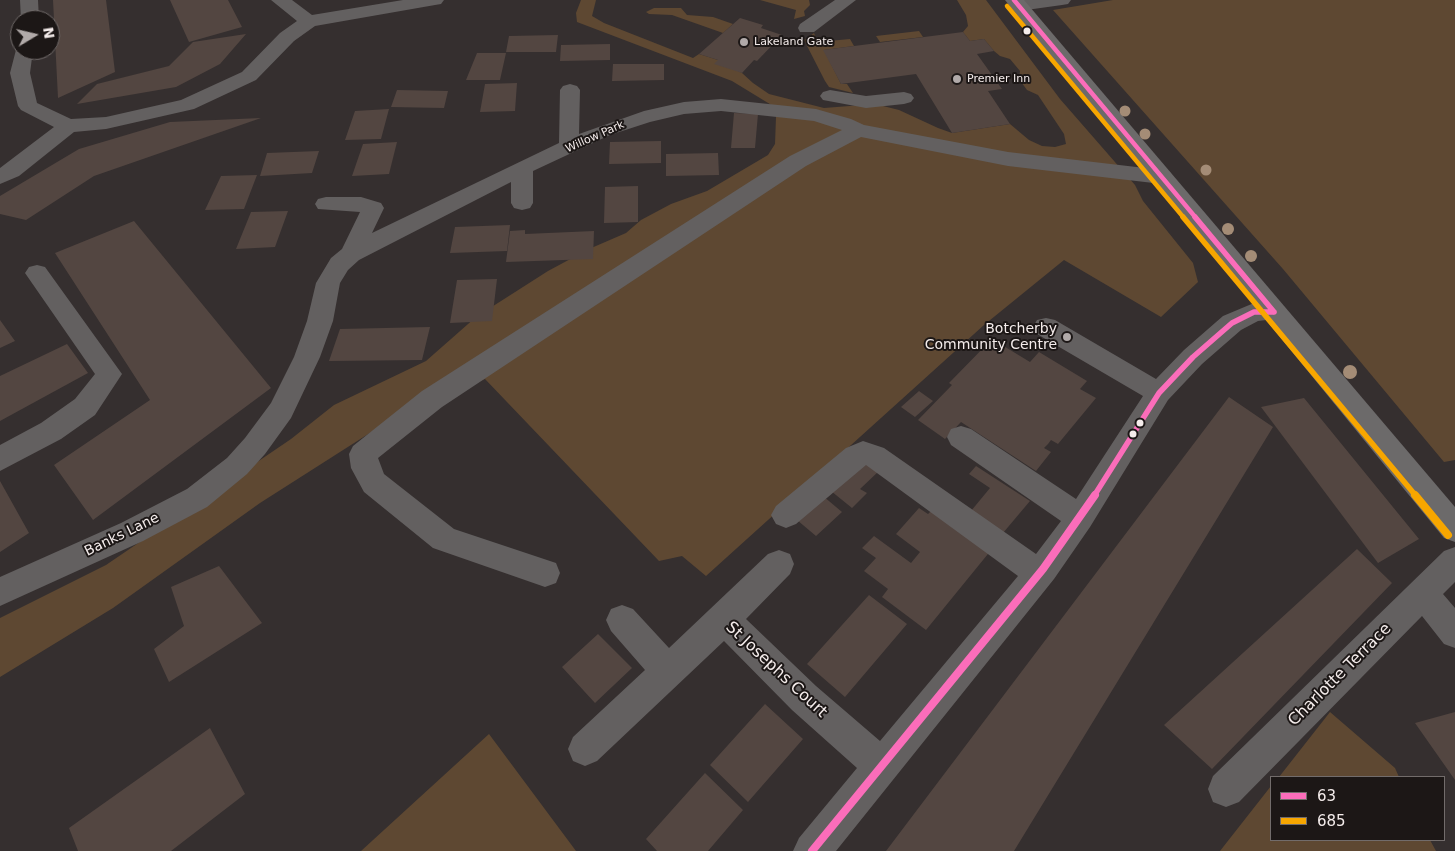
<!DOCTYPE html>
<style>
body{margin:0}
#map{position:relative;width:1455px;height:851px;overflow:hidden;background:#352f2f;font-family:"DejaVu Sans",sans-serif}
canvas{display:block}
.legend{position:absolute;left:1270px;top:776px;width:175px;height:65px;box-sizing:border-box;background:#1c1716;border:1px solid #726c6b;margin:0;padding:6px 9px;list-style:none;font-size:15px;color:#f4eceb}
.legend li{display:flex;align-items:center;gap:10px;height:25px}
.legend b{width:25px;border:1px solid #726c6b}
.north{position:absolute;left:10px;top:10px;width:50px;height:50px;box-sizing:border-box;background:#1c1716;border:1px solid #726c6b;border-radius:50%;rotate:81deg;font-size:14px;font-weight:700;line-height:20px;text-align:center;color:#f4eceb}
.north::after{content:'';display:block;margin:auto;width:18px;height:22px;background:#b1aaa9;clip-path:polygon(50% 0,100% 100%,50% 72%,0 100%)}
</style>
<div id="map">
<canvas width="1455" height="851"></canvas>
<ul class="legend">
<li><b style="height:6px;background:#fb6dba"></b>63</li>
<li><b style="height:6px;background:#f7a600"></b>685</li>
</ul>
<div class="north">N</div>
</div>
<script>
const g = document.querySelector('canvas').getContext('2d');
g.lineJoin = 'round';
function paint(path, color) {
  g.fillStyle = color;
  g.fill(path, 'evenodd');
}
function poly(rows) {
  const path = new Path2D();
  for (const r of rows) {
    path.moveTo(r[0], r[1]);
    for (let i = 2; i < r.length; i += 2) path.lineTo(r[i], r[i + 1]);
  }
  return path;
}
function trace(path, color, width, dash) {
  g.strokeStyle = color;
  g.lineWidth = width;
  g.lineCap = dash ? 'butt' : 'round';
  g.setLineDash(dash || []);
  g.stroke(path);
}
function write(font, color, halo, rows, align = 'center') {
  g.font = font + ' "DejaVu Sans",sans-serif';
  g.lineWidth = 4;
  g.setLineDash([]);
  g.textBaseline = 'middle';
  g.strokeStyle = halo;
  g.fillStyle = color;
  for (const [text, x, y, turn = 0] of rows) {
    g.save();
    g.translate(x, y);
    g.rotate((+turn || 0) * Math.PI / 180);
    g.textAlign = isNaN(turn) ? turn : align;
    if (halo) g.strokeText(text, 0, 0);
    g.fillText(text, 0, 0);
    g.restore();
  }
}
const green = poly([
 [581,0,596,0,592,16,604,23,693,58,699,54,718,60,742,73,753,83,769,94,824,108,875,104,899,110,938,128,952,133,1010,124,1029,140,1042,146,1055,147,1066,144,1064,134,1038,95,1027,90,1019,79,1020,71,1010,59,1000,56,994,51,984,39,970,41,963,32,968,26,966,15,957,0,986,0,1060,99,1135,185,1143,201,1193,263,1198,282,1161,317,1064,260,984,325,706,576,682,556,659,561,485,379,398,415,260,503,113,608,0,677,0,618,106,565,291,439,334,405,426,361,476,317,548,271,589,249,626,233,641,220,671,204,707,191,768,155,775,144,776,117,773,106,732,81,577,22,576,13],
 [760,0,809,0,810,5,804,11,805,16,794,19,796,10],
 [1113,0,1455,0,1455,460,1444,462,1283,269,1053,10],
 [654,8,681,8,687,15,713,17,733,24,723,33,672,15,649,14,646,12],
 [919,31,923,37,880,42,876,36],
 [814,33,818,42,850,39,854,46,824,50,841,84,847,84,853,93,829,87,825,81,804,40],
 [1330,712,1395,768,1399,777,1279,777],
 [489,734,576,851,361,851],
 [1271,786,1271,840,1430,840,1436,851,1220,851]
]);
const building = poly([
 [53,0,106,0,115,72,58,98],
 [170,0,228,0,242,27,189,42],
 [740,18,763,25,761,28,782,35,757,61,754,60,742,73,714,64,718,60,699,54],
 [963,32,970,41,984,39,994,51,977,54,1002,89,988,91,1010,124,952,133,916,74,841,84,823,50],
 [246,34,220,64,176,87,77,104,97,84,169,66,193,42],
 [558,35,556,52,506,52,509,36],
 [610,44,610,60,560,61,561,45],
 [477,53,506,53,500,80,466,80],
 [613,64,664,64,664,80,612,81],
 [517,83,515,111,480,112,485,84],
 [397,90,448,91,444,108,391,107],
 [389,109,381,139,345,140,355,111],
 [734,113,758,114,755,148,731,148],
 [261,118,94,176,26,220,0,214,0,196,79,149,170,122],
 [661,141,661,163,609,164,610,142],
 [397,142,389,174,352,176,363,144],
 [319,151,312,173,260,176,267,153],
 [718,153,719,175,666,176,666,154],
 [257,175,244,209,205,210,221,176],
 [638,186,638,222,604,223,605,187],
 [288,211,275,247,236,249,251,212],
 [134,221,271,388,93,520,54,465,150,400,55,253],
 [510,225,507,251,450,253,455,227],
 [525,230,525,234,594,231,593,259,506,262,510,231],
 [497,279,492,321,450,323,457,280],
 [0,320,15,341,0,348],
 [430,327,422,360,329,361,340,329],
 [992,339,1030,362,1039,352,1087,381,1080,389,1096,398,1058,444,1051,440,1048,444,1044,448,1051,452,1036,471,961,422,945,439,918,420,952,385,949,383],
 [67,344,88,373,0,421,0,376],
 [919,391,933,401,915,417,901,407],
 [1229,397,1273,427,1014,851,886,851],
 [1304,398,1419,539,1378,563,1261,407],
 [864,460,879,471,860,489,867,493,852,508,831,491],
 [976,466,1030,501,1003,533,971,511,990,488,969,474],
 [0,481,29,533,0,552],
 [823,496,842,512,816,536,797,520],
 [919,508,928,514,934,508,992,549,926,630,882,597,888,589,864,571,876,558,862,548,874,536,911,563,920,552,896,534],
 [1357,549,1392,583,1212,769,1164,725],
 [219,566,262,623,169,682,154,649,184,626,171,587],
 [869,595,907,624,845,697,807,664],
 [598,634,632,668,595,703,562,667],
 [765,704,803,739,748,802,710,765],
 [1455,712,1455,780,1415,723],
 [210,728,245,794,171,851,78,851,69,828],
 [705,773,743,810,708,851,657,851,646,839]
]);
const minor = poly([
 [20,0,38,0,39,20,21,20,20,0],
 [271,0,292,0,312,15,403,0,444,0,441,4,435,5,315,26,294,41,256,80,194,109,106,129,74,132,19,176,0,184,0,168,54,127,21,110,18,106,10,73,17,46,20,45,20,50,33,50,30,73,37,103,71,119,106,117,181,100,242,72,280,33,297,21,271,0],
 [835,0,856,0,814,32,800,32,798,28,800,24,835,0],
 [1023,0,1071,0,1068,4,1062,5,1019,11,1013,10,1010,6,1013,2,1023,0],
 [570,84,577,86,580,90,579,134,644,111,684,102,721,99,816,109,851,119,864,125,1008,152,1162,170,1170,172,1173,177,1170,182,1162,184,1008,166,861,137,806,166,442,407,378,458,384,474,454,529,556,563,560,573,556,583,545,587,433,548,364,492,351,468,349,454,353,446,422,391,790,156,842,130,814,121,721,111,684,114,650,122,610,135,533,171,533,203,530,208,522,210,514,208,511,203,511,182,359,260,348,270,340,283,333,321,320,357,291,418,265,454,247,474,207,507,143,541,0,606,0,577,121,523,187,489,227,458,245,438,271,403,294,357,307,321,316,283,331,258,342,249,360,212,318,209,315,204,318,199,326,197,361,197,381,203,384,208,372,233,559,143,560,90,563,86,570,84],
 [830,90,866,96,904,92,911,94,914,98,911,102,904,104,866,108,823,100,820,96,823,92,830,90],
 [37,265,45,267,122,374,95,415,61,439,0,471,0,445,41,423,75,399,95,374,25,273,29,267,37,265],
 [1254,303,1274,303,1283,306,1286,312,1283,318,1258,321,1241,330,1202,364,1168,400,1090,527,1054,579,836,851,793,851,799,838,857,768,792,710,724,641,597,761,585,766,573,761,568,749,573,737,645,670,611,631,606,620,611,609,622,605,633,609,669,648,768,554,779,550,790,554,794,564,790,574,746,619,816,686,880,741,1018,576,866,465,796,524,786,528,776,524,771,515,776,506,846,448,863,441,884,448,1036,554,1061,521,951,445,947,437,951,429,961,426,971,429,1076,499,1143,396,1037,334,1033,327,1037,320,1046,318,1055,320,1156,379,1184,350,1223,316,1254,303],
 [1455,547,1455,582,1443,594,1455,608,1455,648,1444,644,1422,616,1239,802,1226,807,1213,802,1208,789,1213,776,1444,551,1455,547]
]);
const major = poly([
 [1005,0,1024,0,1455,507,1455,542,1444,538,1005,0]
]);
const bus1Far2 = poly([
 [1014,0,1196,218]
]);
const bus1Far1 = poly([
 [1195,217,1274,312],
 [1094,496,1159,393,1193,357,1232,323,1254,312,1274,312]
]);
const bus1 = poly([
 [812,851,1043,569,1095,495]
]);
const bus2Far2 = poly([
 [1007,6,1184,218]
]);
const bus2Far1 = poly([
 [1183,217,1416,496]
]);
const bus2 = poly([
 [1415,495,1448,535]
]);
const trees = [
 [1125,111,5.5],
 [1145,134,5.5],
 [1206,170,5.5],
 [1228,229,6],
 [1251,256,6],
 [1350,372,7]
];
const markers = [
 [1027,31,4.5,"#f4eceb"],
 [744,42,5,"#b1aaa9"],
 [957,79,5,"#b1aaa9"],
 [1067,337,5,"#b1aaa9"],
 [1140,423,4.5,"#f4eceb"],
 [1133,434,4.5,"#f4eceb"]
];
const farPoinames = [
 ["Lakeland Gate",754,42],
 ["Premier Inn",967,79]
];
const farStreetnames = [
 ["Willow Park",595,137,-24]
];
const poiNames = [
 ["Botcherby",1057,329],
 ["Community Centre",1057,345]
];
const streetNames = [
 ["Banks Lane",122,535,-26]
];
const nearStreetnames = [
 ["St Josephs Court",776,670,43],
 ["Charlotte Terrace",1340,675,-45]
];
paint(green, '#5e4832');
paint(building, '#534641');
paint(minor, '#636060');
paint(major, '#6c6a6a');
trace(bus1Far2, '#fb6dba', 4.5);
trace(bus1Far1, '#fb6dba', 5.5);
trace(bus1, '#fb6dba', 8);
trace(bus2Far2, '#f7a600', 4.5);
trace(bus2Far1, '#f7a600', 5.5);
trace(bus2, '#f7a600', 8);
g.fillStyle = '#a48c76';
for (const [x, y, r] of trees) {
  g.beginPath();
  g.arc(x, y, r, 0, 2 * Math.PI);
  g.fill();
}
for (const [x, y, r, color] of markers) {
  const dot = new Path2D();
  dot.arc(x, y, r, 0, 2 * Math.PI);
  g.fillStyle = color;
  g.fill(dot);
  trace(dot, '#1c1716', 2);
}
write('11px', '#f4eceb', '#1c1716', farPoinames, 'left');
write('11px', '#f4eceb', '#1c1716', farStreetnames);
write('14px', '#f4eceb', '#1c1716', poiNames, 'right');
write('14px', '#f4eceb', '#1c1716', streetNames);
write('16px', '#f4eceb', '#1c1716', nearStreetnames);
</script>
